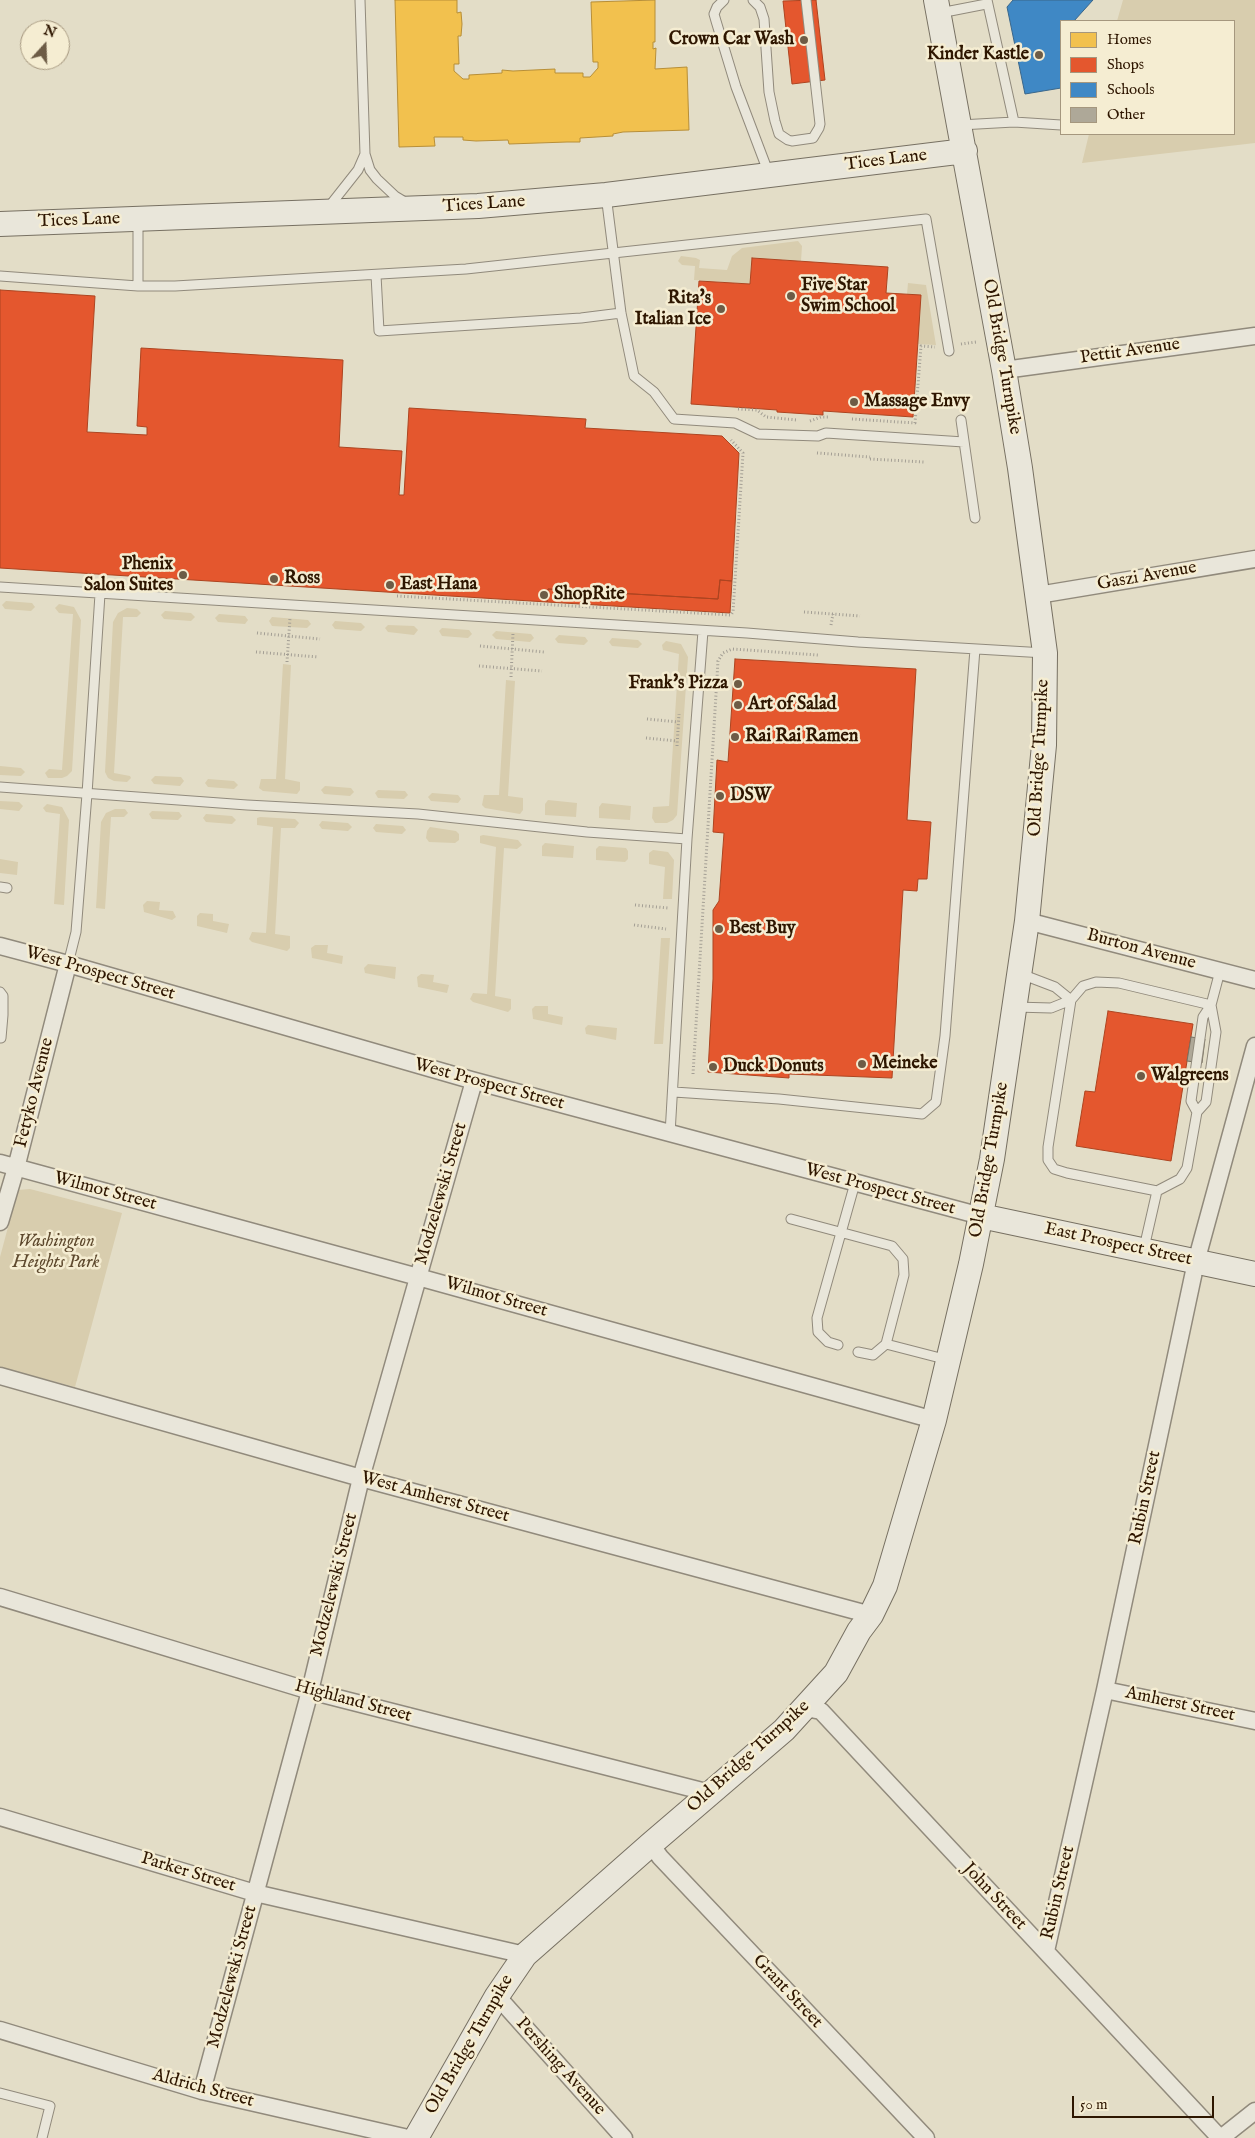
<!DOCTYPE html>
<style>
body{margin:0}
#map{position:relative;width:1255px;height:2138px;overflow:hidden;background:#e3ddc7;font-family:"IM FELL English",serif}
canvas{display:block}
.legend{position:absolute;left:1060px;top:20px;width:175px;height:115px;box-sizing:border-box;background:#f5edd2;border:1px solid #a5977e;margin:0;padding:6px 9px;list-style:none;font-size:15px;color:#2e1600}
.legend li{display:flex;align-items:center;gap:10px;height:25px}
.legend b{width:25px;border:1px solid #a5977e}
.north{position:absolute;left:20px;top:20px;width:50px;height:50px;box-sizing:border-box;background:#f5edd2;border:1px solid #a5977e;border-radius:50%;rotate:20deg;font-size:14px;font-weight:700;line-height:20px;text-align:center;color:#2e1600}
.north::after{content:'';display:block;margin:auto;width:18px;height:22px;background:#6d5c46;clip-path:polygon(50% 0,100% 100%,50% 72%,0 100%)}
.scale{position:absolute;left:1072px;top:2096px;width:142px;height:22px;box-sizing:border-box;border:2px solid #2e1600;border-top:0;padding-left:6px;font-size:15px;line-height:18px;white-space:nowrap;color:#2e1600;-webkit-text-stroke:4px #f5edd2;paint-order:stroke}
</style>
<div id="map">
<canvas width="1255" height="2138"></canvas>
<ul class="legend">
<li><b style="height:14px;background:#f2c14e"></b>Homes</li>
<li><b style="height:14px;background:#e4572e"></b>Shops</li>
<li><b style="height:14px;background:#3f88c5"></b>Schools</li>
<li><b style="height:14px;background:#aea898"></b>Other</li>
</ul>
<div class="north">N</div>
<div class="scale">50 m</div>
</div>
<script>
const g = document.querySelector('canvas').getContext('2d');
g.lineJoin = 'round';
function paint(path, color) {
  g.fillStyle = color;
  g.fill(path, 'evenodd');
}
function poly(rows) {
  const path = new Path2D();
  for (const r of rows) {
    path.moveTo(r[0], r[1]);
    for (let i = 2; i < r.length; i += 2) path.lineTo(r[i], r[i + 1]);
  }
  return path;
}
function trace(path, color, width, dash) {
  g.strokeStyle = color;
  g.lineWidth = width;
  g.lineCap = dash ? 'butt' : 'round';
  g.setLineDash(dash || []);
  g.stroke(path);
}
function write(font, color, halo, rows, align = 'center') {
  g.font = font + ' "IM FELL English",serif';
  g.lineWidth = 5;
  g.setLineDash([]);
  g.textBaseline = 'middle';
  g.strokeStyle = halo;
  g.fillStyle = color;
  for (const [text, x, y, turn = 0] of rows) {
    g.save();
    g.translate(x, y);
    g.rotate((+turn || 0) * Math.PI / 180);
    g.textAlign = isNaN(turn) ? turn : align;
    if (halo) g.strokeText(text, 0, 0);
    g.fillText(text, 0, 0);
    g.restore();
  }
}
const green = poly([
 [1123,0,1255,0,1255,143,1082,163,1089,134,1234,134,1234,21,1117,21],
 [798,241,802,246,801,261,752,258,750,284,694,280,695,266,682,265,678,261,681,256,696,258,700,260,699,268,727,270,732,256,742,248],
 [908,283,926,285,936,345,917,344,907,294],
 [6,601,32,603,35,607,31,611,5,609,2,605],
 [59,604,74,607,81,620,72,771,67,776,62,778,48,778,45,773,49,769,62,770,73,614,59,613,55,608],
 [127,608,137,609,141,613,137,617,123,617,114,773,130,776,131,778,127,782,114,781,108,778,105,772,113,622,118,613],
 [165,611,191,613,195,617,191,621,164,619,161,615],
 [219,614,245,616,248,620,245,624,218,622,215,618],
 [272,617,308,620,311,624,307,628,272,626,269,621],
 [335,621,361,623,365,627,361,631,335,629,332,625],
 [388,625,414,626,418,630,414,635,388,632,385,628],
 [442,628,469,630,472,634,468,638,442,636,439,631],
 [496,631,531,634,534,638,530,642,496,639,492,635],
 [559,635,585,637,588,641,584,645,558,643,555,639],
 [612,638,638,640,642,644,638,648,612,646,609,642],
 [666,641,681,644,688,657,677,815,673,820,667,823,655,823,652,818,653,807,669,806,679,654,663,650,662,645],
 [283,664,291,665,285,779,300,782,300,790,297,794,263,791,259,788,261,779,276,779],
 [506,680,515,681,508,796,523,798,523,810,520,814,485,808,482,805,484,795,499,795],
 [0,766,21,768,25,772,21,776,0,775],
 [155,776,181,777,184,781,180,786,154,784,151,780],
 [208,779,234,781,238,785,234,789,208,787,205,783],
 [325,786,351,788,354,792,350,796,324,794,321,790],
 [378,790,405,791,408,795,404,799,378,798,375,793],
 [432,793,458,795,461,799,458,803,431,801,428,797],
 [548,800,577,803,576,817,545,815,545,804],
 [0,801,19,802,23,806,19,811,0,809],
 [602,803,631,806,630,820,599,818,599,807],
 [47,804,62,807,69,820,64,905,54,904,60,814,46,812,43,808],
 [115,809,125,809,128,813,124,817,111,817,105,909,96,908,101,822,106,813],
 [152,811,179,812,182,816,178,820,152,819,149,814],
 [206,814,232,816,236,820,232,824,206,822,203,818],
 [260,817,295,819,299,823,295,828,281,828,275,934,290,936,290,948,287,951,252,942,249,939,252,932,266,933,273,827,257,825,257,818],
 [322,821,348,823,352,827,348,831,322,829,319,825],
 [376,824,403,826,406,830,402,834,376,832,373,828],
 [430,827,456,831,459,834,459,840,455,843,429,842,426,838,427,831],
 [483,835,518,840,522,845,517,849,504,848,495,996,511,999,511,1009,508,1012,473,1002,470,999,473,993,487,994,496,847,480,843,480,836],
 [545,843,574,846,573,858,542,856,542,846],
 [599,846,626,848,628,851,628,859,625,862,596,860,596,849],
 [653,850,668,852,674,860,672,899,663,899,665,867,649,864,649,853],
 [0,859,18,862,17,875,0,873],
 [147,901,160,902,159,910,173,911,176,917,172,920,144,912,143,905],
 [200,913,213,914,213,921,229,924,227,933,197,926,197,916],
 [661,938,670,938,663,1044,654,1044],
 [315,945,328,945,327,953,343,956,342,964,312,958,311,948],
 [368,964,396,967,395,979,365,973,364,968],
 [421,974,434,975,433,982,449,985,447,993,418,987,417,977],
 [535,1006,548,1006,548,1014,563,1017,562,1025,533,1019,532,1009],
 [588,1025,617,1028,616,1040,586,1034,585,1028],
 [30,1189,122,1213,75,1387,0,1367,0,1257,18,1190]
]);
const homes = poly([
 [395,0,457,0,457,13,461,12,462,24,461,36,458,36,459,64,454,64,454,71,463,79,469,79,469,75,502,73,502,70,513,71,555,69,555,73,583,73,583,77,590,77,598,68,598,62,593,62,591,2,655,0,655,42,653,42,653,49,656,48,655,69,687,67,689,130,623,132,613,134,613,136,580,138,580,142,567,142,509,144,508,140,476,141,463,140,463,137,434,137,435,146,399,147,395,0]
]);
const shops = poly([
 [816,0,825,80,792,84,783,1,816,0],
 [752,258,888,267,886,293,921,295,913,417,823,411,823,415,777,412,777,410,691,404,699,281,750,284,752,258],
 [0,290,95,296,87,432,147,435,147,427,137,426,141,348,343,360,339,447,402,451,399,495,404,495,409,408,586,419,585,428,722,436,739,453,732,581,720,580,718,599,548,589,547,602,0,568,0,290],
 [720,580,732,581,730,613,547,602,548,589,718,599,720,580],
 [735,659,916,669,907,820,931,822,927,879,918,879,917,891,903,890,892,1078,789,1074,789,1078,708,1072,713,979,713,910,719,901,724,833,713,832,717,760,728,762,735,659],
 [1108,1011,1193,1024,1171,1161,1076,1146,1085,1091,1095,1092,1108,1011]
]);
const schools = poly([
 [1013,0,1093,0,1074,21,1061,21,1061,88,1025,94,1007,7,1013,0]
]);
const building = poly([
 [1191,1037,1205,1039,1202,1063,1187,1061,1191,1037]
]);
const path = poly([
 [961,344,976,342],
 [738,409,757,410,766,417,797,420],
 [852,419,915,423,921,346,935,347],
 [810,421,821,417,828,417],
 [817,453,870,457],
 [870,459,924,462],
 [397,596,731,615,733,612,743,453,731,440],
 [804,612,860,616],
 [831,625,833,614],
 [257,633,320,639],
 [480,646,544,652],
 [256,652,318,657],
 [287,662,290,618],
 [479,666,542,671],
 [511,677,513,633],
 [647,719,678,722],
 [646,738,677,741],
 [677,746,679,714],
 [635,905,668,908],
 [634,925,666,929],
 [693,1074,718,661,723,653,732,649,818,655]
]);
const lane = poly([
 [724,0,717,7,714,14,716,21,736,87,769,174],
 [753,0,760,7,764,19,769,92,775,121,779,134,788,140,792,141,813,138,819,128,820,124,806,0],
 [987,0,1014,122],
 [940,13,986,4],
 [960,125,1014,122,1061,125],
 [365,154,370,170,377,179,395,196,405,202],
 [606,195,621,313,634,376,654,392,674,419,735,423,758,434,818,436,826,433,964,442],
 [328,208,358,170,365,154,360,0],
 [376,275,379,331,581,318,621,313],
 [0,276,138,286,175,286,466,269,926,219,949,351],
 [138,286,138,219],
 [961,420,975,518],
 [0,587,747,633,858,642,1045,653],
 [0,787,247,805,418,814,587,832,687,839],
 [0,887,7,888],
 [68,964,76,932,87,794,100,594],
 [0,992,3,996,3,1015,1,1038],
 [1211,1005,1119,983,1096,982,1083,986,1071,1000,1048,1147,1048,1160,1054,1169,1067,1173,1157,1191,1180,1179,1187,1168,1197,1112,1191,1101,1203,1017,1211,1005,1220,971],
 [1015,1007,1051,1008,1071,1000,1055,987,1021,974],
 [674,1092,779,1099,922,1114,936,1102,945,1036,975,649],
 [1197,1112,1206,1102,1216,1032,1211,1005],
 [670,1134,687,839,703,631],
 [791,1219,892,1246,903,1259,904,1275,886,1344,948,1360],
 [1144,1248,1157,1191],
 [838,1345,828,1342,818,1332,817,1318,855,1183],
 [858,1352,873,1355,886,1344],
 [0,2093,50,2106,42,2138]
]);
const street = poly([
 [1004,370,1255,336],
 [1038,595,1255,559],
 [1027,921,1255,980],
 [0,946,68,964,471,1080,981,1216],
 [0,1163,418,1277,934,1420],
 [0,1222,16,1168,68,964],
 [0,1376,361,1478,871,1615],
 [0,1597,310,1691,710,1793],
 [1105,1690,1255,1721],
 [805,1708,821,1711,1220,2138],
 [0,1817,255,1893,525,1955],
 [651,1844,660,1857,926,2138],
 [1046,1951,1105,1690,1196,1262,1255,1046],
 [497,1996,624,2138],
 [0,2030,202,2091,408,2138],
 [202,2091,310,1691,361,1478,474,1081],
 [1221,2138,1255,2111]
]);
const secondary = poly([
 [0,224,478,206,606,195,965,151],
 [981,1216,1255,1274],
 [416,2138,497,1996,525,1955,651,1844,784,1730,836,1673,859,1631,871,1615,885,1586,934,1420,971,1264,992,1159,1027,921,1044,745,1045,653,1020,468,1004,370,936,0]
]);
const markers = [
 [804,40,5,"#6d5c46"],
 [1039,55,5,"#6d5c46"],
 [791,296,5,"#6d5c46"],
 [721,309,5,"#6d5c46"],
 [854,402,5,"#6d5c46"],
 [183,575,5,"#6d5c46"],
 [274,579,5,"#6d5c46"],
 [390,585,5,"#6d5c46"],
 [544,595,5,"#6d5c46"],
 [738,684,5,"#6d5c46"],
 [738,705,5,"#6d5c46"],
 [735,737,5,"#6d5c46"],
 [720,796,5,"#6d5c46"],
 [719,929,5,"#6d5c46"],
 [862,1064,5,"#6d5c46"],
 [713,1067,5,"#6d5c46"],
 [1141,1076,5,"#6d5c46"]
];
const poiNames = [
 ["Crown Car Wash",794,40,"right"],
 ["Kinder Kastle",1029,55,"right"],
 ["Five Star",801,286],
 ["Swim School",801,307],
 ["Rita's",711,299,"right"],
 ["Italian Ice",711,320,"right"],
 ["Massage Envy",864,402],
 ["Phenix",173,565,"right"],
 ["Salon Suites",173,586,"right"],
 ["Ross",284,579],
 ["East Hana",400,585],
 ["ShopRite",554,595],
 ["Frank's Pizza",728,684,"right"],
 ["Art of Salad",748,705],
 ["Rai Rai Ramen",745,737],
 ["DSW",730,796],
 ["Best Buy",729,929],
 ["Meineke",872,1064],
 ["Duck Donuts",723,1067],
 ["Walgreens",1151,1076]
];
const streetNames = [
 ["Tices Lane",886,161,-7],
 ["Tices Lane",484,205,-4],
 ["Tices Lane",79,221,-2],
 ["Pettit Avenue",1130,352,-8],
 ["Old Bridge Turnpike",1001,357,80],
 ["Gaszi Avenue",1147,577,-10],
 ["Old Bridge Turnpike",1040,758,-87],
 ["Burton Avenue",1141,950,15],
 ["West Prospect Street",100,974,16],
 ["West Prospect Street",489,1085,15],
 ["Fetyko Avenue",35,1093,-76],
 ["Old Bridge Turnpike",990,1160,-80],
 ["West Prospect Street",880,1190,15],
 ["Wilmot Street",105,1192,15],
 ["Modzelewski Street",442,1194,-74],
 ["East Prospect Street",1118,1245,12],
 ["Wilmot Street",496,1298,16],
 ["West Amherst Street",435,1498,15],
 ["Rubin Street",1146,1498,-78],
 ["Modzelewski Street",335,1585,-76],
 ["Highland Street",353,1702,15],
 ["Amherst Street",1180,1705,12],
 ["Old Bridge Turnpike",749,1757,-42],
 ["Parker Street",188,1873,17],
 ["Rubin Street",1059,1893,-77],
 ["John Street",994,1897,47],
 ["Modzelewski Street",233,1977,-75],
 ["Grant Street",787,1992,47],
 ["Old Bridge Turnpike",470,2045,-60],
 ["Pershing Avenue",560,2067,48],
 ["Aldrich Street",203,2089,15]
];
const parkNames = [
 ["Washington",56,1242],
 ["Heights Park",56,1263]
];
paint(green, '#d8cdae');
paint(homes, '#f2c14e');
trace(homes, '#b78e37', 1);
paint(shops, '#e4572e');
trace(shops, '#ad4420', 1);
paint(schools, '#3f88c5');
trace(schools, '#3a668a', 1);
paint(building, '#aea898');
trace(building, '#777062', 1);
trace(lane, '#918a7c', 11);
trace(street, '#918a7c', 19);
trace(secondary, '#777062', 26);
trace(path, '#a39e94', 3, [1, 2.5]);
trace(lane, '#e9e6da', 9);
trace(street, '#e9e6da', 16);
trace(secondary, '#e9e6da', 24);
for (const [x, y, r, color] of markers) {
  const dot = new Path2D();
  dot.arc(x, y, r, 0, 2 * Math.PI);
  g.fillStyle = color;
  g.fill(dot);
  trace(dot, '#f5edd2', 2);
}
write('bold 18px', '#2e1600', '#f5edd2', poiNames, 'left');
write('18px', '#2e1600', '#f5edd2', streetNames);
write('italic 18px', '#5e492e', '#f5edd2', parkNames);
</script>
